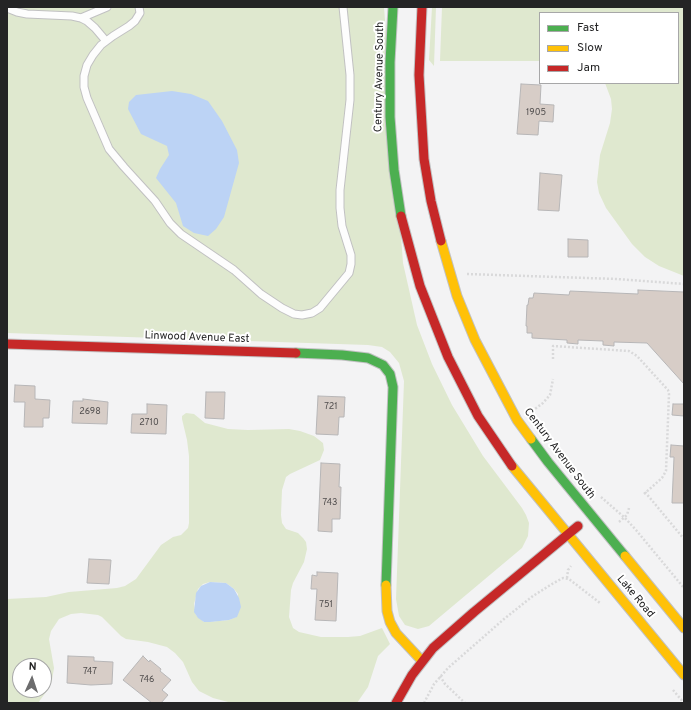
<!DOCTYPE html>
<style>
body{margin:0}
#map{position:relative;width:691px;height:710px;overflow:hidden;background:#f3f3f4;font-family:Overpass,sans-serif}
canvas{display:block}
.frame{position:absolute;inset:0;border:8px solid #242425;pointer-events:none}
.legend{position:absolute;left:539px;top:12px;width:140px;height:72px;box-sizing:border-box;background:#fff;border:1px solid #a7a7a8;margin:0;padding:5px 7px;list-style:none;font-size:12px;color:#242425}
.legend li{display:flex;align-items:center;gap:8px;height:20px}
.legend b{width:20px;border:1px solid #a7a7a8}
.north{position:absolute;left:12px;top:658px;width:40px;height:40px;box-sizing:border-box;background:#fff;border:1px solid #a7a7a8;border-radius:50%;rotate:3deg;font-size:11px;font-weight:700;line-height:16px;text-align:center;color:#242425}
.north::after{content:'';display:block;margin:auto;width:14px;height:18px;background:#6c6c6d;clip-path:polygon(50% 0,100% 100%,50% 72%,0 100%)}
</style>
<div id="map">
<canvas width="691" height="710"></canvas>
<div class="frame"></div>
<ul class="legend">
<li><b style="height:5px;background:#4caf50"></b>Fast</li>
<li><b style="height:5px;background:#ffc107"></b>Slow</li>
<li><b style="height:5px;background:#c62828"></b>Jam</li>
</ul>
<div class="north">N</div>
</div>
<script>
const g = document.querySelector('canvas').getContext('2d');
g.lineJoin = 'round';
function paint(path, color) {
  g.fillStyle = color;
  g.fill(path, 'evenodd');
}
function poly(rows) {
  const path = new Path2D();
  for (const r of rows) {
    path.moveTo(r[0], r[1]);
    for (let i = 2; i < r.length; i += 2) path.lineTo(r[i], r[i + 1]);
  }
  return path;
}
function trace(path, color, width, dash) {
  g.strokeStyle = color;
  g.lineWidth = width;
  g.lineCap = dash ? 'butt' : 'round';
  g.setLineDash(dash || []);
  g.stroke(path);
}
function write(font, color, halo, rows, align = 'center') {
  g.font = font + ' Overpass,sans-serif';
  g.lineWidth = 4;
  g.setLineDash([]);
  g.textBaseline = 'middle';
  g.strokeStyle = halo;
  g.fillStyle = color;
  for (const [text, x, y, turn = 0] of rows) {
    g.save();
    g.translate(x, y);
    g.rotate((+turn || 0) * Math.PI / 180);
    g.textAlign = isNaN(turn) ? turn : align;
    if (halo) g.strokeText(text, 0, 0);
    g.fillText(text, 0, 0);
    g.restore();
  }
}
const green = poly([
 [7,7,384,7,403,263,417,325,432,364,452,405,483,456,522,508,526,515,529,523,528,536,522,548,429,626,418,629,405,625,399,616,396,599,404,381,399,363,390,352,382,347,368,345,7,333],
 [432,7,436,7,434,66,429,60],
 [442,7,684,7,684,276,659,266,645,257,632,244,606,208,599,193,597,182,600,155,610,123,612,109,611,99,605,83,678,83,678,13,540,13,540,61,440,61],
 [186,413,194,414,205,423,228,429,248,430,289,429,300,431,314,436,323,443,324,450,320,460,290,474,286,477,282,490,281,515,282,523,286,529,298,533,303,538,306,542,307,549,304,562,293,583,291,590,289,617,293,628,299,632,321,637,348,637,360,636,382,628,390,644,378,656,368,687,357,703,232,703,213,698,199,691,192,682,183,662,175,653,167,647,148,642,126,639,121,636,102,617,98,615,81,613,71,614,59,619,51,631,49,639,54,668,52,680,49,688,38,703,7,703,7,599,46,597,69,592,117,588,125,586,136,579,161,545,173,537,181,535,188,528,189,523,189,456,187,440,182,419,182,416],
 [210,582,226,583,234,589,238,594,236,617,229,620,207,622,204,622,196,615,194,604,198,589,203,584],
 [20,666,44,666,44,690,20,690]
]);
const water = poly([
 [172,91,191,94,208,101,222,121,237,150,239,163,224,217,216,229,208,236,194,233,183,226,176,203,156,178,160,169,169,155,167,146,141,134,128,109,129,102,136,95],
 [210,582,226,583,234,589,239,598,241,607,237,617,229,620,210,622,204,622,198,618,194,612,196,593,201,586]
]);
const building = poly([
 [521,84,541,85,540,104,554,105,553,122,539,121,538,135,517,134,521,84],
 [540,173,562,175,559,211,538,210,540,173],
 [568,239,588,240,588,257,568,257,568,239],
 [638,290,684,292,684,384,647,343,614,342,614,346,603,345,603,341,578,340,578,344,567,343,567,340,532,338,532,333,527,333,527,326,526,326,527,305,528,305,529,298,533,298,534,293,569,295,570,291,638,294,638,290],
 [15,385,35,386,35,399,50,400,49,418,43,418,43,427,24,427,25,402,14,402,15,385],
 [206,392,225,392,224,419,205,418,206,392],
 [318,396,345,397,344,417,339,417,338,435,316,434,318,396],
 [83,399,108,402,107,424,72,423,73,401,83,401,83,399],
 [147,404,167,405,166,434,131,433,132,414,147,414,147,404],
 [673,404,684,404,684,416,672,415,673,404],
 [671,445,684,446,684,503,672,503,674,457,670,457,671,445],
 [321,463,340,464,339,487,341,487,340,519,332,519,332,532,318,531,321,463],
 [89,559,111,560,109,584,87,583,89,559],
 [317,572,338,573,336,621,315,620,317,589,311,589,312,575,317,576,317,572],
 [68,656,94,657,94,661,113,662,112,684,91,685,67,683,68,656],
 [143,656,149,662,150,660,161,669,160,671,171,680,162,690,168,695,161,703,152,703,123,680,143,656]
]);
const path = poly([
 [467,274,617,279,684,284],
 [553,359,553,346,629,351,637,356,668,390,669,394,666,471,662,478,644,494],
 [532,411,543,403,550,395,553,379],
 [645,492,684,539],
 [601,497,625,518,636,530,684,588],
 [619,522,627,515,629,508],
 [567,578,568,570,571,566],
 [440,676,445,684,465,703],
 [673,690,684,703],
 [424,703,434,684,448,668,504,619,533,596,552,584,563,578,569,579,600,603]
]);
const lane = poly([
 [139,7,140,13,135,21,129,26,113,36,101,45,93,55,87,65,84,76,84,87,87,98,109,149,124,167,155,201,170,223,181,234,234,270,261,294,282,308,294,314,302,315,312,313,320,308,349,273,351,264,351,255,342,226,340,208,340,190,350,100,350,75,343,7],
 [7,8,17,12,27,14,72,16,81,18,87,21,95,28,106,41],
 [81,18,107,7]
]);
const fast = poly([
 [393,7,390,62,390,117,394,170,401,216],
 [296,353,342,355,368,358,383,365,390,374,393,387,386,585],
 [531,439,548,462,625,556]
]);
const slow = poly([
 [441,241,457,296,475,340,517,420,531,439],
 [512,466,684,675],
 [625,556,684,628],
 [386,585,387,611,390,622,396,633,422,661]
]);
const jam = poly([
 [422,7,419,75,424,159,431,201,441,241],
 [401,216,420,286,448,357,478,416,512,466],
 [7,344,296,353],
 [396,703,412,675,433,648,474,612,578,526]
]);
const numberNames = [
 ["1905",536,113],
 ["721",331,407],
 ["2698",90,412],
 ["2710",149,423],
 ["743",330,503],
 ["751",326,605],
 ["747",90,672],
 ["746",147,680]
];
const streetNames = [
 ["Century Avenue South",380,77,-89],
 ["Linwood Avenue East",197,338,2],
 ["Century Avenue South",559,454,53],
 ["Lake Road",635,597,50]
];
paint(green, '#dfe8cf');
paint(water, '#bcd3f5');
paint(building, '#d7cdc7');
trace(building, '#b7b6b7', 1);
trace(lane, '#c1c1c2', 9);
trace(fast, '#c1c1c2', 11);
trace(slow, '#c1c1c2', 11);
trace(jam, '#c1c1c2', 11);
trace(path, '#d9d9da', 2.5, [2, 2]);
trace(lane, '#fdfdfd', 7);
trace(fast, '#4caf50', 9);
trace(slow, '#ffc107', 9);
trace(jam, '#c62828', 9);
write('9px', '#514e4e', null, numberNames);
write('11px', '#242425', '#fff', streetNames);
</script>
